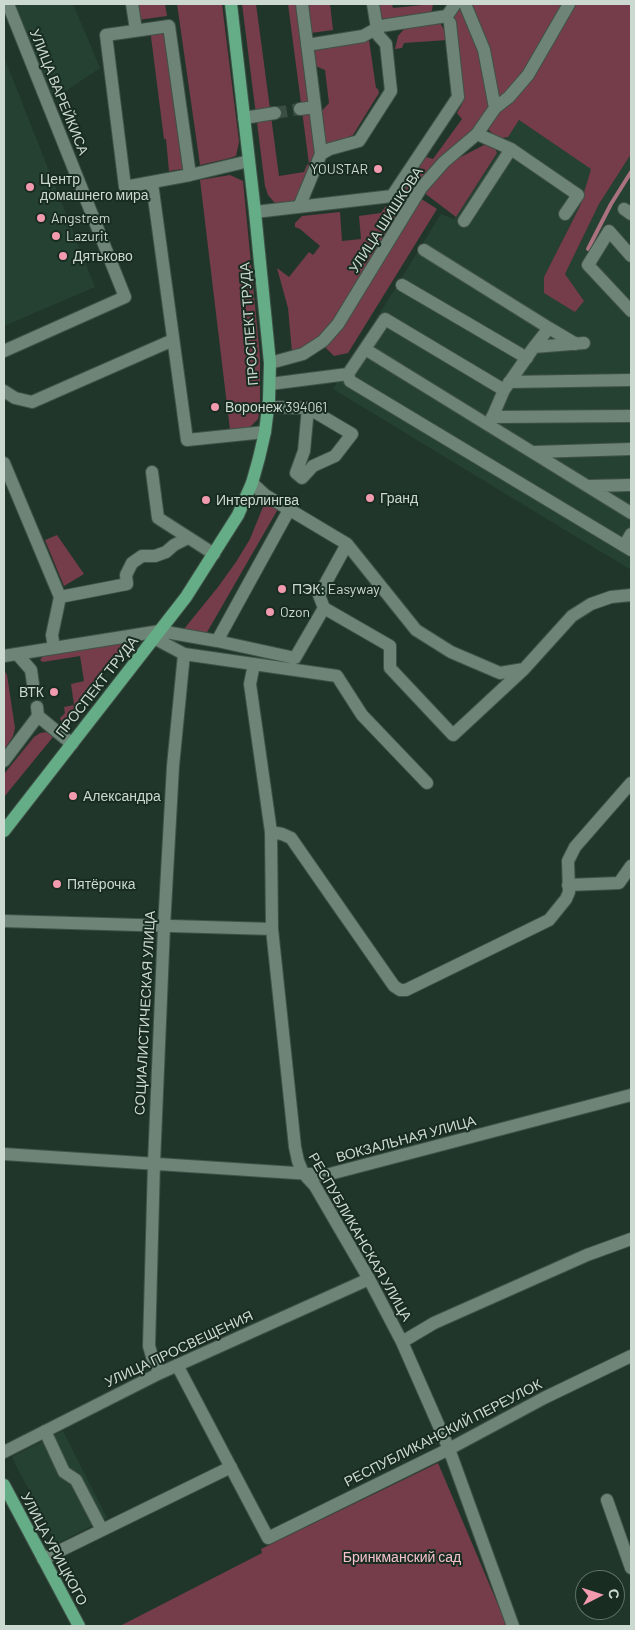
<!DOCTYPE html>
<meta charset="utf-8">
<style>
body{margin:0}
#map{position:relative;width:635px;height:1630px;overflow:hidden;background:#21362a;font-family:Barlow,sans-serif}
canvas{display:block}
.frame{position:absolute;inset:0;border:5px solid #ccd9d1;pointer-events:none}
.north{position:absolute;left:575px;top:1570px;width:50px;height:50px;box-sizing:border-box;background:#182c21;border:1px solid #607167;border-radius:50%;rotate:85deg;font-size:14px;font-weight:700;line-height:20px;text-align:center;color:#ccd9d1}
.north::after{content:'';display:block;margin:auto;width:18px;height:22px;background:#f29aae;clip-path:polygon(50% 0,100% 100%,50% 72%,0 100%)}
</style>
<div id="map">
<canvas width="635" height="1630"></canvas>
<div class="frame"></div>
<div class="north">С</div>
</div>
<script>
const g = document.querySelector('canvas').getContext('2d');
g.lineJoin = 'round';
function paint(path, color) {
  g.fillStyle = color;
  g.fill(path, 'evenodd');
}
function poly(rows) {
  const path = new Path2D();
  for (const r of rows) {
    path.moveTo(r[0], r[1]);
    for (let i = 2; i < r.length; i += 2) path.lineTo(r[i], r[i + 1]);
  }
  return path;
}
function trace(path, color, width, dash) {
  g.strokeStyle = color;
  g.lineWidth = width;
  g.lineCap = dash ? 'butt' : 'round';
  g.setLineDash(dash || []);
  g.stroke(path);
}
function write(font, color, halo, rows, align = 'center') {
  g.font = font + ' Barlow,sans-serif';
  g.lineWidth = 4;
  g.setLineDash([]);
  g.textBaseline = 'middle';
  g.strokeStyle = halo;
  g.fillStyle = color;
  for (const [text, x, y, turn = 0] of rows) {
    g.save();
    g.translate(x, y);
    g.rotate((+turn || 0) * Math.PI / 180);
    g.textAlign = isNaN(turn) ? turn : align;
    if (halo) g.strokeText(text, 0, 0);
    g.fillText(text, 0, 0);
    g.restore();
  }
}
const built = poly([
 [10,4,73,4,100,68,51,101],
 [4,57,95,287,4,326],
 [519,120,592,169,580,206,544,277,584,301,565,274,599,204,631,154,631,570,333,389,441,214,454,219],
 [63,1431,107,1518,56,1544,12,1457]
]);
const green = poly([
 [135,4,165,4,167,16,138,20],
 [177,4,222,4,239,142,236,156,226,159,200,165],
 [242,4,256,4,279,176,304,172,307,165,309,164,288,4,302,4,320,145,309,164,305,180,293,206,281,206,274,202,268,195,265,186],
 [307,4,330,4,333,30,311,33],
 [376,4,392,4,393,8,433,4,432,10,428,15,387,20,380,17],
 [465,4,631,4,631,154,599,204,565,274,584,301,575,312,544,293,544,277,580,206,591,169,519,120,508,137,502,138,493,134,488,129,495,108],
 [461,5,482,52,489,98,488,107,475,131,441,161,323,341,292,352,288,308,277,268,289,277,309,252,313,255,320,246,300,229,295,227,295,223,302,216,340,212,342,241,361,239,359,216,381,213,385,207,395,203,426,157,433,159,462,119,457,113,462,104,463,97,453,22,453,13],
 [440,23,446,33,447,40,404,43,402,48,395,49,398,36,406,27],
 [169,26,189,168,169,171,166,139,164,139,150,29],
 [369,40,376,88,378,89,379,93,353,135,323,148,319,114,329,103,325,70,313,65,311,49],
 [486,144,495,148,497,153,456,217,423,192,449,163],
 [230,175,243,181,260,357,260,408,258,419,249,428,230,430,200,180],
 [420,198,437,209,348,353,334,356,323,345],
 [265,502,278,509,206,634,184,629,218,587,236,562,250,539],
 [57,535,84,574,64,586,45,540],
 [129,640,63,723,61,721,60,718,65,713,64,707,74,705,71,684,84,681,80,656,43,662,40,660,43,656],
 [4,670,7,675,15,728,13,736,4,750],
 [46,732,53,737,4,797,4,774,34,737,40,733],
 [438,1463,507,1626,120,1626,262,1553,261,1549]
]);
const stream = poly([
 [588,249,611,204,631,172]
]);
const minorTunnel = poly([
 [275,113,300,109],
 [33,684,37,707]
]);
const minor = poly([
 [132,4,136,30],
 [465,4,484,50,495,108],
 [307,45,363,36,381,26,447,16,455,4],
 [300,109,315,107],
 [244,118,275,113],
 [477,134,511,149,578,195,565,214],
 [321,154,330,149,359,141,391,91,386,44,378,35,373,4],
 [190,175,125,187,106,35,169,26,190,175,249,161],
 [152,183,187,440,265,432],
 [299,207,321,154,302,4],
 [624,209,631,214],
 [255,212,392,196,458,97,450,23],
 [464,221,511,149],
 [424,250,549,328,534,347],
 [631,256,609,231,588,265,631,311],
 [402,285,527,358],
 [549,328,576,344],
 [365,349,631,513],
 [4,351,125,297,8,4],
 [270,363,303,354,323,341,338,324,421,188,444,162,477,134,495,108,509,97,528,75,569,4],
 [348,374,350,381,631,550],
 [509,382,631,380],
 [270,384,348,374,385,319,504,390],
 [4,391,15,398,32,402,173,340],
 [268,407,308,408,352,434,335,456,313,466,302,478,296,473,304,451,308,408],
 [492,417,631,416],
 [489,425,504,390,534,347,584,343],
 [534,452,631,449],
 [4,463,60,597,52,635,54,648],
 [152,472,158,518,214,554],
 [252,483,265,495,347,544,416,630,451,652,500,673,524,669,572,616,591,604,611,597,631,595],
 [589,486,631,485],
 [624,546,631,534],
 [60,597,127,584,126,575,132,563,142,556,155,556,166,552,174,545,188,538],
 [324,608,390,646,390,668,453,735,524,669],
 [154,638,184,654,337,676,362,715,427,783],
 [217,641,295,658,324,608,319,595,347,544],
 [17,654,31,670,33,684],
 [4,656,160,631,217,641,289,510],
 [254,664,250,684,271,832,272,929,295,1147,298,1161,303,1173,315,1186,369,1279,402,1342,449,1449,513,1626],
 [38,716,72,744],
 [4,761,38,716,37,707],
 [271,832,282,834,291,838,394,986,400,990,406,990,549,920,566,899,569,892,568,861,575,847,631,783],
 [568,885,619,883,631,866],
 [4,921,272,929],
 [4,1154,326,1175,631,1095],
 [402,1342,434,1323,587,1255,631,1239],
 [177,1365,268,1538,449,1449,544,1398,631,1356],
 [160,1373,153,1360,149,1346,154,1163,164,927,173,766,184,654],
 [45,1431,64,1472,76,1480,102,1530],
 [4,1452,160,1373,369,1279],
 [607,1500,631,1568],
 [43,1559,231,1467]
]);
const major = poly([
 [4,831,186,597,238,515,252,483,259,458,265,432,269,400,270,363,255,212,231,4],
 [4,1485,79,1626]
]);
const markers = [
 [378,169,5,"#f29aae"],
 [30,187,5,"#f29aae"],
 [41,218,5,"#f29aae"],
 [56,236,5,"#f29aae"],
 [63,256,5,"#f29aae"],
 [215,407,5,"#f29aae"],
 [370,498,5,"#f29aae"],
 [206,500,5,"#f29aae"],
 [282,589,5,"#f29aae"],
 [270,612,5,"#f29aae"],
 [54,692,5,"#f29aae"],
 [73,796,5,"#f29aae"],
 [57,884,5,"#f29aae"]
];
const streetNames = [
 ["УЛИЦА ВАРЕЙКИСА",59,92,68],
 ["УЛИЦА ШИШКОВА",386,220,-57],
 ["ПРОСПЕКТ ТРУДА",249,324,-94],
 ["ПРОСПЕКТ ТРУДА",97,687,-52],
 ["СОЦИАЛИСТИЧЕСКАЯ УЛИЦА",145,1013,-87],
 ["ВОКЗАЛЬНАЯ УЛИЦА",406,1139,-15],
 ["РЕСПУБЛИКАНСКАЯ УЛИЦА",360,1237,60],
 ["УЛИЦА ПРОСВЕЩЕНИЯ",179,1349,-25],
 ["РЕСПУБЛИКАНСКИЙ ПЕРЕУЛОК",443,1433,-27],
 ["УЛИЦА УРИЦКОГО",54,1549,62]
];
const poiNames = [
 ["YOUSTAR",368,169,"right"],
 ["Центр",40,179],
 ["домашнего мира",40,195],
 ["Angstrem",51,218],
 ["Lazurit",66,236],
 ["Дятьково",73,256],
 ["Воронеж 394061",225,407],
 ["Гранд",380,498],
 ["Интерлингва",216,500],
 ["ПЭК: Easyway",292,589],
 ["Ozon",280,612],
 ["ВТК",44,692,"right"],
 ["Александра",83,796],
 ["Пятёрочка",67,884]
];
const parkNames = [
 ["Бринкманский сад",402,1557]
];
paint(built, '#254132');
paint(green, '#753c4a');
trace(stream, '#aa717f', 4);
trace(minorTunnel, '#3b4e43', 12, [12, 6]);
trace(minor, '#405248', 14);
trace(major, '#405248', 14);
trace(minor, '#6d8476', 12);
trace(major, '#64ad87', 12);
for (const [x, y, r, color] of markers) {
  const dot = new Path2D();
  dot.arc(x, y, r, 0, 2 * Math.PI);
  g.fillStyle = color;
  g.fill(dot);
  trace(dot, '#182c21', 2);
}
write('14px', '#ccd9d1', '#182c21', streetNames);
write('14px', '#ccd9d1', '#182c21', poiNames, 'left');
write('14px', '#f5c2cc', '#182c21', parkNames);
</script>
